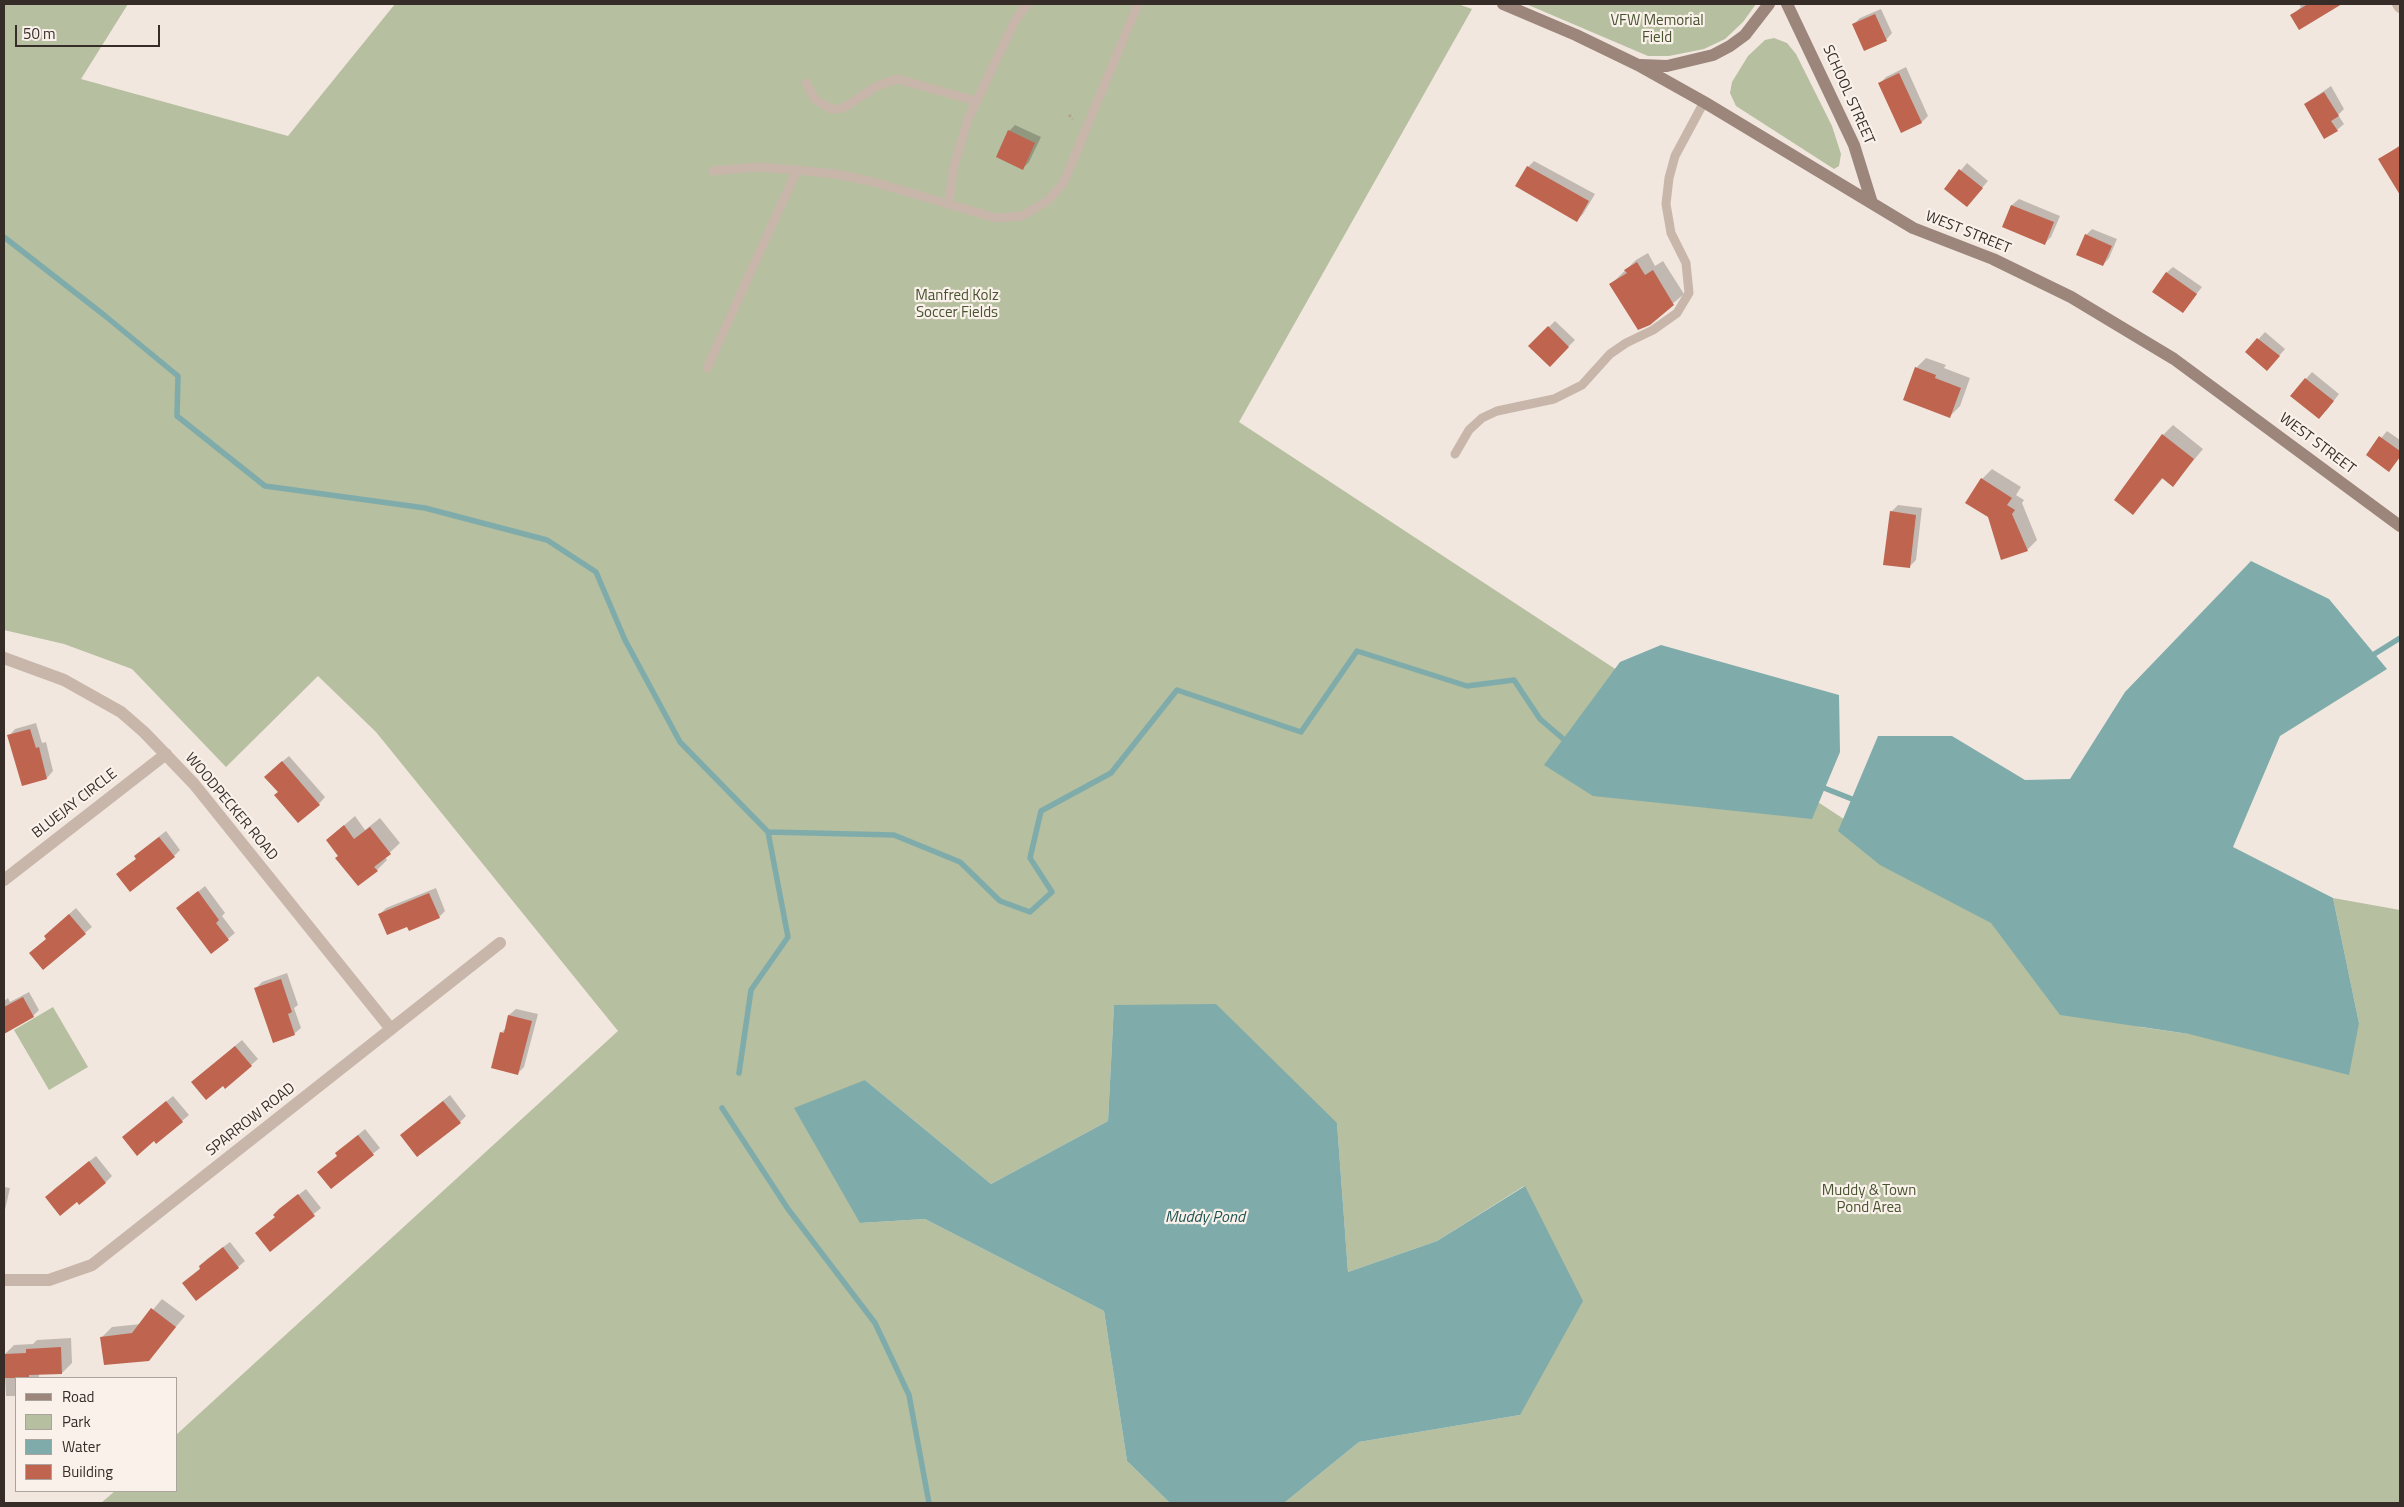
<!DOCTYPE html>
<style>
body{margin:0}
#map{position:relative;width:2404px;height:1507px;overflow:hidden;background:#f1e7de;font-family:"Titillium Web",sans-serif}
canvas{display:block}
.frame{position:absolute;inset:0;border:5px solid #362d29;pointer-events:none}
.legend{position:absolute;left:15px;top:1377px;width:162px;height:115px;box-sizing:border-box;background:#f9f1ea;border:1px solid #aba39d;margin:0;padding:6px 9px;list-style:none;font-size:15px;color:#362d29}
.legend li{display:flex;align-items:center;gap:10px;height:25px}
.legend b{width:25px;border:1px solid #aba39d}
.scale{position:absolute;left:15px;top:25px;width:145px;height:22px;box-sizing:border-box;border:2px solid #362d29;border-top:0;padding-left:6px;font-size:15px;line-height:18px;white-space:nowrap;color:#362d29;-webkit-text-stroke:4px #f9f1ea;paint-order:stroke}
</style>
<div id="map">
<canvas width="2404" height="1507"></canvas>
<div class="frame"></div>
<ul class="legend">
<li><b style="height:6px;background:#9c867c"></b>Road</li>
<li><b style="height:14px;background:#b6bf9f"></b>Park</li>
<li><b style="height:14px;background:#7facab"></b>Water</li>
<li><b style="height:14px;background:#be644f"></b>Building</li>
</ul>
<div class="scale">50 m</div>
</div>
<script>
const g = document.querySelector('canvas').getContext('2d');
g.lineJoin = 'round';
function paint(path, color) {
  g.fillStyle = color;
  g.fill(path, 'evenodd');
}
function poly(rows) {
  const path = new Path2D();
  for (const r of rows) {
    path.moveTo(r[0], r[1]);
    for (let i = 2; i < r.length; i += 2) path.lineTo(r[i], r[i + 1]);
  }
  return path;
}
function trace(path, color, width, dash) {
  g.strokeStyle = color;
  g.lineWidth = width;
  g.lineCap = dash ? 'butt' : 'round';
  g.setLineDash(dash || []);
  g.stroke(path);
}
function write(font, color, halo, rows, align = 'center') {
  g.font = font + ' "Titillium Web",sans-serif';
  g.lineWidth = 4.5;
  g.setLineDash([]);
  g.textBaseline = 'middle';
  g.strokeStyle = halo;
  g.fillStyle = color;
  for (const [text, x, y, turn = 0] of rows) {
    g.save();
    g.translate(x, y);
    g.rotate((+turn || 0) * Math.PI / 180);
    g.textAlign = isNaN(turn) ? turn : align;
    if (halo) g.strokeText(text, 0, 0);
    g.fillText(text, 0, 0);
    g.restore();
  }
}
const green = poly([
 [4,4,128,4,81,79,288,136,395,4,1458,4,1472,9,1239,422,2057,959,2140,1027,2189,1034,2359,1023,2333,898,2400,910,2400,1503,1284,1503,1359,1442,1520,1415,1524,1186,1437,1241,1348,1272,1337,1123,1114,1005,1108,1121,991,1184,865,1080,860,1223,925,1219,1104,1311,1127,1461,1170,1503,101,1503,115,1491,176,1491,176,1435,618,1031,376,732,318,676,226,767,132,669,64,644,4,630],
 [1526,4,1756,4,1743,22,1725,39,1704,49,1669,56,1648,56],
 [1774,38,1787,43,1796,54,1832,126,1841,154,1839,166,1834,169,1736,106,1730,93,1732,82,1748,56,1765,40],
 [53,1007,88,1067,49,1090,14,1030]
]);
const water = poly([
 [2251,561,2329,599,2387,669,2280,736,2233,847,2333,898,2359,1023,2349,1075,2189,1034,2060,1015,1991,923,1880,865,1838,831,1878,736,1952,736,2025,780,2070,779,2125,692],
 [1661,645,1839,695,1840,752,1812,819,1593,796,1544,765,1620,662],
 [1216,1004,1337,1123,1348,1272,1437,1241,1525,1186,1583,1301,1520,1415,1359,1442,1284,1503,1170,1503,1127,1461,1104,1311,925,1219,860,1223,794,1108,865,1080,991,1184,1108,1121,1114,1005]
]);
const shadow = poly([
 [2299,4,2337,4,2332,9,2292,16,2301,7],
 [1881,9,1892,33,1886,40,1854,24,1860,18],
 [1906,67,1928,116,1922,122,1902,131,1880,83,1886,77],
 [2331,86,2344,109,2338,115,2344,124,2337,130,2305,104],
 [1015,125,1041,137,1029,162,1023,168,1009,131],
 [2400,145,2400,179,2394,183,2380,160],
 [1534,161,1595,194,1583,214,1577,220,1528,167],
 [1967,163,1988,181,1967,205,1946,188],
 [2019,199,2060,216,2051,237,2045,243,2004,227,2012,205],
 [2092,229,2117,239,2109,258,2103,265,2086,235],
 [1648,253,1655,266,1663,261,1684,294,1649,324,1611,284,1636,260],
 [2173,267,2202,287,2183,311,2166,273],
 [1555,321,1575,340,1550,365,1530,346],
 [2265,332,2285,349,2273,363,2247,352],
 [1926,358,1946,365,1944,368,1970,378,1960,406,1950,416,1916,368],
 [2312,372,2339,394,2326,411,2292,395],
 [2173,425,2203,449,2173,485,2163,478,2133,513,2163,435],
 [2387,431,2400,440,2400,457,2388,471,2367,455],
 [1992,469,2021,487,2016,495,2024,500,2022,503,2037,540,2027,550,1989,517,1967,503,1982,479],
 [1898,505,1922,508,1916,560,1909,567,1891,512],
 [36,723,42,743,46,742,53,771,47,778,9,736,15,729],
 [289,756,325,797,319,804,272,770],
 [355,816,365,830,380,818,400,843,385,857,387,860,377,870,358,884,327,840],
 [166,831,180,850,174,856,124,868,137,858,136,856,142,850],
 [205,886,225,913,222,916,235,933,212,952,178,908],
 [436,888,445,911,439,917,408,925,380,914,386,908],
 [76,908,92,927,43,968,47,938,52,929],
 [287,973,298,1005,294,1008,301,1028,294,1034,256,988,262,982],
 [29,992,39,1010,33,1016,4,1032,4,1001,8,998,10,1002],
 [516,1009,538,1014,524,1067,518,1073,501,1033,506,1028,509,1015],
 [242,1040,258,1059,251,1065,223,1084,199,1076],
 [450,1095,466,1116,460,1122,401,1135],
 [173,1096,189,1115,182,1121,154,1140,123,1137],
 [365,1129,380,1148,331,1187,338,1155,337,1153],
 [96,1156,112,1176,106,1182,80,1203,53,1190],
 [4,1187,10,1188,4,1214],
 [306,1189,321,1208,270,1250,276,1216,282,1208],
 [230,1242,245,1261,238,1267,183,1283,201,1268,200,1266,207,1259],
 [162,1299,185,1316,148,1360,102,1337,112,1327,141,1324],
 [71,1338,72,1363,62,1373,39,1374,39,1378,16,1378,16,1396,6,1396,4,1355,14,1345,33,1344,37,1340]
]);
const stream = poly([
 [4,237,104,315,178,376,177,416,265,486,425,508,547,540,596,572,625,640,680,742,768,832,788,937,751,990,739,1073],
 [2368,658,2400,638],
 [1819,786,1857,801],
 [768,832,894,835,960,862,1000,901,1030,912,1052,892,1030,858,1041,811,1111,773,1177,690,1301,732,1357,651,1467,686,1514,680,1540,719,1568,743],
 [722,1108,788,1209,875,1323,909,1395,929,1503]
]);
const building = poly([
 [2308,4,2342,4,2299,30,2290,15],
 [1875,14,1887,41,1864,51,1852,24],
 [1899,73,1922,123,1901,133,1878,83],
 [2324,92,2339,116,2331,121,2338,131,2324,139,2304,104],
 [1008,130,1035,143,1023,170,996,157],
 [2400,146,2400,195,2378,159],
 [1527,166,1589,201,1577,222,1515,186],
 [1959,169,1983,188,1967,207,1944,189],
 [2011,205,2054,222,2045,245,2002,227],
 [2085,234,2112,246,2103,266,2076,255],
 [1637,262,1645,275,1653,270,1674,305,1650,325,1638,330,1609,284,1627,273,1624,270],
 [2166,272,2197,294,2183,313,2152,292],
 [1548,326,1569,347,1550,367,1528,346],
 [2257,338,2280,356,2267,371,2245,352],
 [1915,367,1936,375,1935,378,1961,388,1950,418,1903,400],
 [2305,378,2334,401,2319,419,2290,396],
 [2162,434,2194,459,2173,487,2162,478,2133,515,2114,500],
 [2379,436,2400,451,2400,457,2389,472,2366,455],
 [1981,478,2012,498,2007,505,2015,510,2012,514,2028,551,2001,560,1988,517,1965,503],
 [1890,511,1916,515,1910,568,1883,565],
 [30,729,36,748,39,747,47,779,22,786,7,735],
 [282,761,320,805,298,823,274,795,278,792,264,777],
 [344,825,354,839,370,827,391,854,374,867,378,871,358,886,335,858,338,856,326,840],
 [159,837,175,857,130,892,116,874,136,859,134,856],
 [198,891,219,920,216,923,229,940,211,954,176,908],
 [429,893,440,918,409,931,407,927,387,935,378,914],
 [69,914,86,934,43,970,29,953,46,939,44,936],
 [281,979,292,1012,288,1014,295,1035,273,1043,254,988],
 [23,997,34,1017,4,1034,4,1007],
 [508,1015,532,1021,518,1075,491,1068,500,1032,504,1033],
 [235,1046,252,1066,225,1089,223,1086,206,1100,191,1082],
 [166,1101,183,1122,156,1144,154,1141,137,1156,122,1137],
 [443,1101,461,1123,417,1157,400,1135],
 [358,1135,374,1155,331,1189,317,1172,337,1156,335,1153],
 [89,1161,106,1183,79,1205,77,1202,60,1216,45,1197],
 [298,1194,315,1216,270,1252,255,1233,275,1217,273,1215,279,1209],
 [223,1247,239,1268,196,1301,182,1283,200,1269,199,1266],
 [151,1308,176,1327,149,1361,104,1365,100,1337,132,1333],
 [61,1347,62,1374,29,1375,29,1378,4,1378,4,1354,26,1353,26,1349]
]);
const path = poly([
 [1069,115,1073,119]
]);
const lane = poly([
 [806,83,815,99,831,109,839,109,848,105,877,86,897,79,976,101],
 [713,171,757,167,797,170],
 [949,204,953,170,968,119,1015,21,1027,4],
 [707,368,797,170,835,174,870,181,996,218,1022,216,1047,201,1063,184,1138,4],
 [1455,454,1469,430,1482,418,1497,411,1554,399,1582,385,1610,354,1626,343,1653,330,1677,313,1689,293,1686,263,1671,233,1666,204,1669,178,1675,156,1704,102]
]);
const street = poly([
 [2398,4,2400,7],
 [4,658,64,680,121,712,144,732,194,784,391,1029],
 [4,880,166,754],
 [4,1280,49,1280,92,1265,500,943]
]);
const secondary = poly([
 [1503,4,1576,35,1638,65,1704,102,1913,228,1993,259,2071,297,2174,359,2400,526],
 [1787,4,1854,145,1872,203],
 [1640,65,1667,66,1713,55,1730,46,1745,35,1769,4]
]);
const parkNames = [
 ["VFW Memorial",1657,21],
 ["Field",1657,38],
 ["Manfred Kolz",957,296],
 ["Soccer Fields",957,313],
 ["Muddy & Town",1869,1191],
 ["Pond Area",1869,1208]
];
const streetNames = [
 ["SCHOOL STREET",1848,95,66],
 ["WEST STREET",1968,233,22],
 ["WEST STREET",2317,444,37],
 ["BLUEJAY CIRCLE",75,804,-38],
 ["WOODPECKER ROAD",231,807,50],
 ["SPARROW ROAD",251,1120,-38]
];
const waterNames = [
 ["Muddy Pond",1205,1218]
];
paint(green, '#b6bf9f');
paint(water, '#7facab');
paint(shadow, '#0003');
trace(stream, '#7facab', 5.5);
paint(building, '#be644f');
trace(path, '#b4a095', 3, [2.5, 2.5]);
trace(lane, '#c8b6aa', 9);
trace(street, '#c8b6aa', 12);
trace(secondary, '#9c867c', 12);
write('15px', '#48532f', '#f9f1ea', parkNames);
write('15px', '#362d29', '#f9f1ea', streetNames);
write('italic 16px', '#215555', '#f9f1ea', waterNames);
</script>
